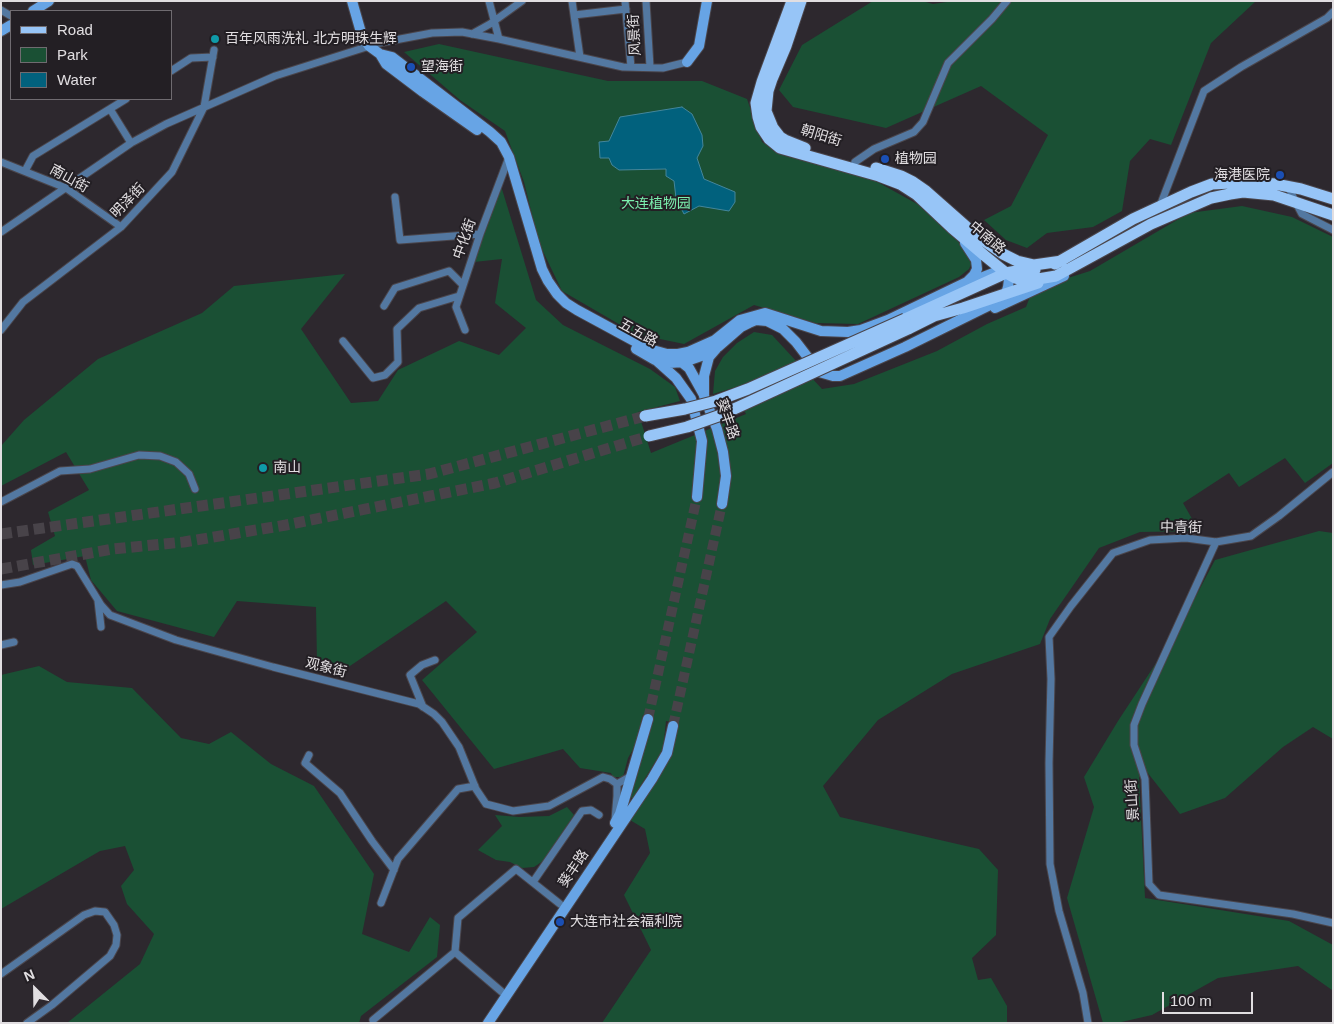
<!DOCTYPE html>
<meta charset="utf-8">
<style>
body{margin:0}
#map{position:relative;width:1334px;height:1024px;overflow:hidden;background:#2d282e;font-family:Arial,sans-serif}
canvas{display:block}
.frame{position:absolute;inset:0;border:2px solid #e1dee1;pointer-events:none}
.legend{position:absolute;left:10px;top:10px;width:162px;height:90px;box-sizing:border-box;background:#231f24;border:1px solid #6f6b70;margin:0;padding:6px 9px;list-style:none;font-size:15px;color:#e1dee1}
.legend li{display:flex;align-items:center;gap:10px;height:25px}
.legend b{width:25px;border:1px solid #6f6b70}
.north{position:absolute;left:10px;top:964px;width:50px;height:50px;-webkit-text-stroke:4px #231f24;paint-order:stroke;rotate:337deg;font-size:14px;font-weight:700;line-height:20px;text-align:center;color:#e1dee1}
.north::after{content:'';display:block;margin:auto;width:18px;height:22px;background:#e1dee1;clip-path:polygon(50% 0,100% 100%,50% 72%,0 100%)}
.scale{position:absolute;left:1162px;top:992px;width:91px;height:22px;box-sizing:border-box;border:2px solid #e1dee1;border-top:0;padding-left:6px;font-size:15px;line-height:18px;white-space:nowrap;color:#e1dee1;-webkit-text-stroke:4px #231f24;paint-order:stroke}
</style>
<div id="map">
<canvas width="1334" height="1024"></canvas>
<div class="frame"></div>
<ul class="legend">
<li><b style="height:6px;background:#97c5f7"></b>Road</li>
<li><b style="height:14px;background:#1a5034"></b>Park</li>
<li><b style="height:14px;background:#01617d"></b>Water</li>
</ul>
<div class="north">N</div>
<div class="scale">100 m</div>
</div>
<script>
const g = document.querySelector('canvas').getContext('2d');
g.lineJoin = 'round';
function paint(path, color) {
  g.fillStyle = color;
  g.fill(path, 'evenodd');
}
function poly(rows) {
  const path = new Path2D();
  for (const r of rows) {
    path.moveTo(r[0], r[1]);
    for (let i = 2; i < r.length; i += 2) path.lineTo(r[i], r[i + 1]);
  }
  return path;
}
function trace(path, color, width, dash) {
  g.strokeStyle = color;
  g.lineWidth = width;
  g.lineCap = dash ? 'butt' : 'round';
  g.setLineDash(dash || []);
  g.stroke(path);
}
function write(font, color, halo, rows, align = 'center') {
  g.font = font + ' Arial,"Noto Sans SC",sans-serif';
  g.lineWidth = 4;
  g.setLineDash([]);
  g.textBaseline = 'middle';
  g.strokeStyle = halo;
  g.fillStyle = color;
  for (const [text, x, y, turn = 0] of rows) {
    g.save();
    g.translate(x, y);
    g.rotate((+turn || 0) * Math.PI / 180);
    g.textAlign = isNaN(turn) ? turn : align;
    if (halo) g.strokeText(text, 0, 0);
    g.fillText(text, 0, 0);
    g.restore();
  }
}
const green = poly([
 [873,1,922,1,933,4,954,1,1256,1,1211,43,1171,145,1150,139,1130,161,1122,211,1093,227,1047,233,1027,248,1006,240,984,220,1011,206,1048,135,981,86,886,128,793,107,779,90,802,45],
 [439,44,608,81,702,81,747,99,762,142,782,155,872,179,919,205,965,248,972,262,969,269,959,277,858,324,816,323,754,305,684,344,636,334,562,291,539,243,524,182,505,131,460,100,404,52],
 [501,186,536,300,563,325,650,369,675,387,680,401,638,412,651,453,746,414,733,388,713,394,715,371,723,357,737,343,754,332,772,335,822,389,854,384,937,351,987,324,1026,307,1033,289,1090,271,1189,213,1242,206,1292,217,1333,237,1333,463,1305,483,1285,458,1239,487,1229,473,1183,503,1199,531,1140,532,1099,548,1050,619,1040,644,952,674,878,720,823,786,840,817,979,849,998,870,996,935,972,958,978,980,991,978,1007,1006,1007,1023,602,1023,651,950,624,895,650,853,645,829,630,820,676,723,666,721,663,749,633,798,630,798,651,718,643,715,635,746,628,758,623,777,613,777,611,773,580,768,563,749,494,769,422,680,477,632,446,601,344,670,317,662,316,607,237,601,214,637,117,611,91,580,85,556,33,565,31,550,55,536,48,512,89,490,66,452,1,486,1,446,24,420,98,359,202,313,234,286,345,274,301,329,351,403,378,401,398,370,459,341,499,355,526,328,495,303,502,259,474,262],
 [1319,531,1333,533,1333,739,1313,727,1283,747,1225,798,1180,814,1147,772,1139,777,1145,898,1289,921,1333,945,1333,993,1332,990,1298,966,1218,978,1152,1015,1117,1023,1103,1023,1067,898,1094,807,1084,777,1118,721,1179,628,1215,560],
 [39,666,67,682,132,688,181,738,209,744,231,732,271,764,314,786,374,874,362,934,409,952,430,917,440,925,437,957,361,1016,359,1023,67,1023,140,964,154,934,127,904,121,886,134,870,125,846,100,851,1,909,1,675],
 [567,807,574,815,543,861,534,867,522,868,510,862,496,860,478,850,502,826,495,815,519,817,549,816]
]);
const water = poly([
 [682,107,692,114,702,135,703,146,697,158,704,179,735,192,735,202,729,211,699,206,684,214,676,198,674,181,666,176,666,169,619,170,612,165,609,158,600,158,599,142,609,141,620,117,682,107]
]);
const secondaryTunnel = poly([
 [648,719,697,497],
 [673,726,722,504]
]);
const primaryTunnel = poly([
 [1,534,429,474,645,416],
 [1,569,113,549,184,542,286,525,495,483,649,436]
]);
const street = poly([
 [489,1,499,39],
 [572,1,580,57],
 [625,1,631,67],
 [646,1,650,67],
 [1,10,11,16],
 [574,15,626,9],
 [472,34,490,24,522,1],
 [171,71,191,58,213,57],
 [110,109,131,143],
 [1,162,66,188,121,227],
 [855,162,874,149,914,132,923,122,948,63,992,19,1007,1],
 [25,171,33,156,126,99],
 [1288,186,1295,201,1302,214,1333,230],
 [395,197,400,240,480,234],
 [1160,206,1204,91,1241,67,1327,18,1333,12],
 [1,232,131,143,166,124,275,76,379,43,432,33,462,32,499,39,623,67,663,68,687,62],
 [384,306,395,288,449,271,463,285],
 [1,330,23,302,121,227,172,172,204,107,214,50],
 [465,330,456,307,480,234,509,157],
 [343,341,373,378,385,375,398,362,397,329,419,308,459,296],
 [1,502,60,471,90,469,139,455,160,456,176,462,189,474,195,489],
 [1216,542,1142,704,1134,725,1134,745,1145,779,1149,884,1159,895,1293,914,1333,923],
 [1,585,20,582,72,564,77,566,101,605,110,615,176,640,273,667,419,704,434,714,442,722,459,747,476,789,486,804,513,811,549,806,603,777,610,779,617,784],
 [98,601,101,627],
 [1,645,14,642],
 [423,707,410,675,422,665,435,660],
 [309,755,305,763,340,793,372,841,394,870],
 [615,820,617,796,617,784,631,776],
 [533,882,582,811,591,810,599,815],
 [381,903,398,859,458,789,475,786],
 [1,974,84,915,95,911,105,912,114,925,117,935,116,945,110,956,52,1005,27,1023],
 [502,992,455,952,458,918,516,869,560,904],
 [373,1020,455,952],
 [1088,1023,1083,993,1059,911,1050,864,1049,763,1051,679,1049,637,1071,606,1113,553,1150,540,1186,538,1216,542,1251,536,1279,516,1333,472]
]);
const secondary = poly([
 [352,1,362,36,369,46,380,54,392,57,490,132,501,142,509,157,542,269,548,281,557,294,566,303,577,310,649,349,667,354,678,354,688,352,715,340,740,320,765,313,821,331,848,332,861,330,888,320,967,282,974,275,977,269,976,260,965,243],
 [33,11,49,1],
 [1,31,11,25],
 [380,54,386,64,423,92,477,130],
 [687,62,699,46,707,1],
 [968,283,1001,270],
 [995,308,1064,276],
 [636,349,655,360,669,363,684,362,704,355,718,347,741,327,749,323,756,320,767,321,783,329,796,342,819,372,833,376,840,376,905,347,998,301,1006,293,1008,287,1009,279,1006,273],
 [716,349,709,357,704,376,704,396,717,429,723,452,726,476,722,504],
 [679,360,689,368,704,395],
 [657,361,676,378,691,399,702,441,697,497],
 [615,823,620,814,648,719],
 [488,1023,652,779,667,753,673,726]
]);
const primary = poly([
 [792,1,762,82,756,103,758,117,761,127,769,139,780,148,879,176,900,184,917,195,952,228,985,256,1006,273,1015,278,1022,280,1038,279,1056,276,1151,224,1211,198,1230,194,1243,192,1274,195,1333,215],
 [801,1,786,46,772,79,768,91,766,111,773,128,780,137,785,140,805,148],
 [876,168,901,176,913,182,926,191,977,236,1003,254,1017,261,1034,265,1062,261],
 [1055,264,1133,219,1191,192,1212,184,1250,182,1275,184,1301,189,1333,199],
 [905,319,1006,273,1022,270,1035,270],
 [908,329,934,316,963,308,1038,283]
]);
const primaryBridge = poly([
 [645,416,685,409,716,401,748,389,905,319],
 [649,436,687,427,721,415,908,329]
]);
const markers = [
 [215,39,5,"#0f9aa8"],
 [411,67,5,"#1a4fb4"],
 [885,159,5,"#1a4fb4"],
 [1280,175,5,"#1a4fb4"],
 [263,468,5,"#0f9aa8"],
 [560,922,5,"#1a4fb4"]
];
const streetNames = [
 ["风景街",635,35,-93],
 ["朝阳街",821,136,17],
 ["南山街",69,179,29],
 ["明泽街",128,201,-46],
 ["中南路",987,238,40],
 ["中化街",465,239,-71],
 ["五五路",638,333,29],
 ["葵丰路",727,419,71],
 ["中青街",1181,528,1],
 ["观象街",326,668,14],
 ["景山街",1133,800,-94],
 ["葵丰路",574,869,-56]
];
const poiNames = [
 ["百年风雨洗礼 北方明珠生辉",225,39],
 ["望海街",421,67],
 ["植物园",895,159],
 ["海港医院",1270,175,"right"],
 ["南山",273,468],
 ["大连市社会福利院",570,922]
];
const parkNames = [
 ["大连植物园",656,204]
];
paint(green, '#1a5034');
paint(water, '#01617d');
trace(water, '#44869b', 1);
trace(secondaryTunnel, '#484349', 10, [10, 5]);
trace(primaryTunnel, '#484349', 11, [11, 5.5]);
trace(street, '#4a454b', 9);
trace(secondary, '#4a454b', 12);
trace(primary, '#4a454b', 13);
trace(street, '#5378a1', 7);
trace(secondary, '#67a4e5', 10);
trace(primary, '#97c5f7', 11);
trace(primaryBridge, '#4a454b', 13, []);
trace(primaryBridge, '#97c5f7', 11);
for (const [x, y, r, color] of markers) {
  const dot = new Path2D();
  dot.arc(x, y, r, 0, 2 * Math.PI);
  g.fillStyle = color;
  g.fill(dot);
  trace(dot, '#231f24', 2);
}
write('14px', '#e1dee1', '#231f24', streetNames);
write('14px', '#e1dee1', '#231f24', poiNames, 'left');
write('14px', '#7befae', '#231f24', parkNames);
</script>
